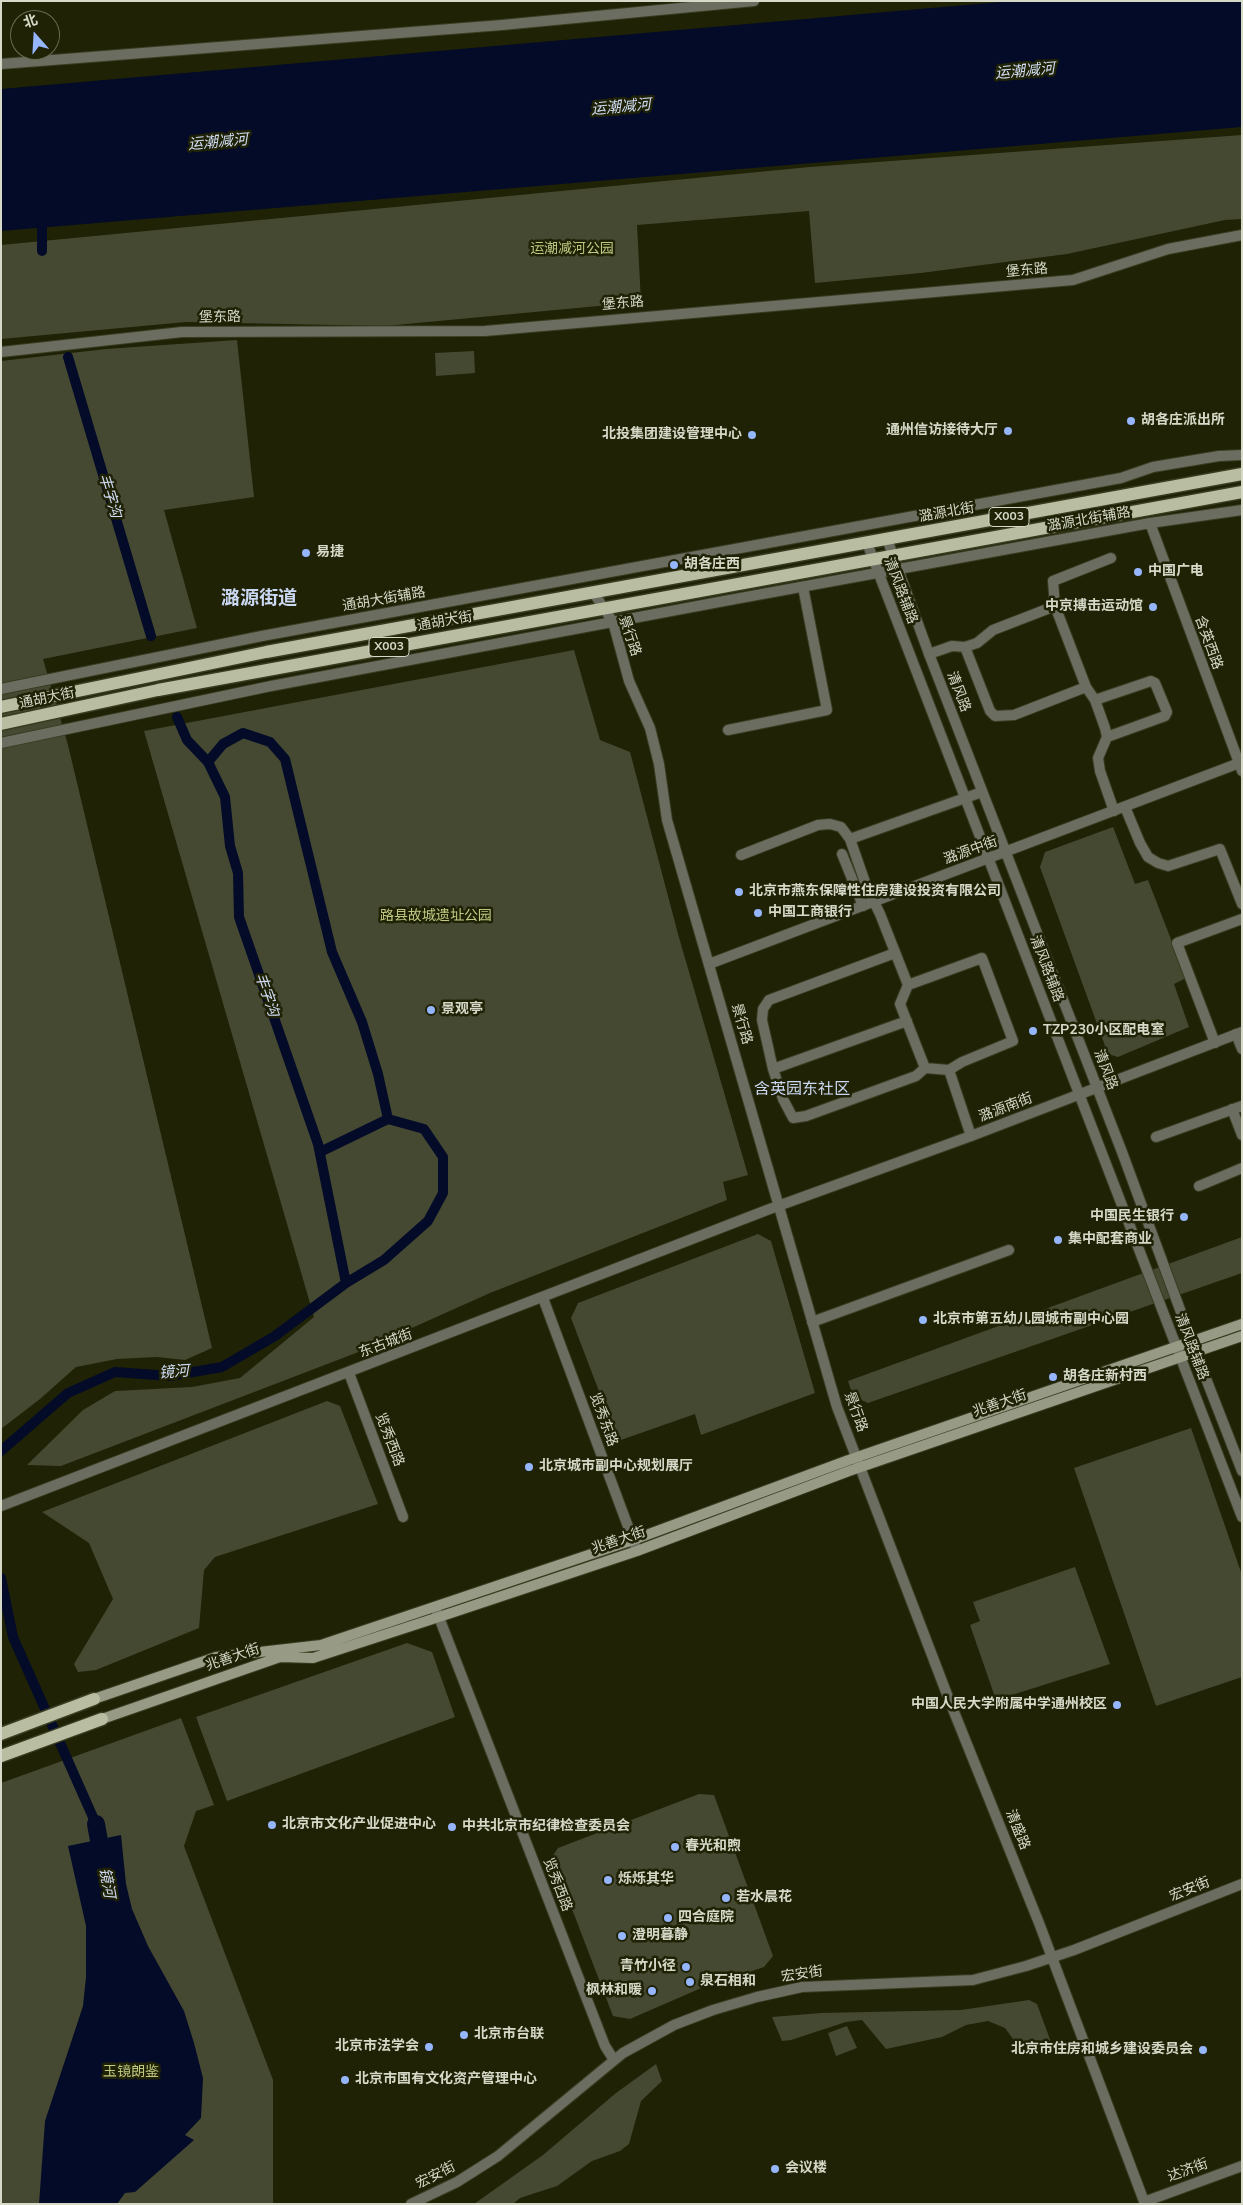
<!DOCTYPE html>
<meta charset="utf-8">
<style>
body{margin:0}
#map{position:relative;width:1243px;height:2205px;overflow:hidden;background:#1f2205;font-family:"Nunito Sans","Noto Sans SC",sans-serif}
canvas{display:block}
.frame{position:absolute;inset:0;border:2px solid #d6d9c8;pointer-events:none}
.north{position:absolute;left:10px;top:10px;width:50px;height:50px;box-sizing:border-box;background:#1f2205;border:1px solid #686b53;border-radius:50%;rotate:341deg;font-size:14px;font-weight:700;line-height:20px;text-align:center;color:#d6d9c8}
.north::after{content:'';display:block;margin:auto;width:18px;height:22px;background:#95b6fd;clip-path:polygon(50% 0,100% 100%,50% 72%,0 100%)}
</style>
<div id="map">
<canvas width="1243" height="2205"></canvas>
<div class="frame"></div>
<div class="north">北</div>
</div>
<script>
const g = document.querySelector('canvas').getContext('2d');
g.lineJoin = 'round';
function paint(path, color) {
  g.fillStyle = color;
  g.fill(path, 'evenodd');
}
function poly(rows) {
  const path = new Path2D();
  for (const r of rows) {
    path.moveTo(r[0], r[1]);
    for (let i = 2; i < r.length; i += 2) path.lineTo(r[i], r[i + 1]);
  }
  return path;
}
function trace(path, color, width, dash) {
  g.strokeStyle = color;
  g.lineWidth = width;
  g.lineCap = dash ? 'butt' : 'round';
  g.setLineDash(dash || []);
  g.stroke(path);
}
function write(font, color, halo, rows, align = 'center') {
  g.font = font + ' "Nunito Sans","Noto Sans SC",sans-serif';
  g.lineWidth = 5;
  g.setLineDash([]);
  g.textBaseline = 'middle';
  g.strokeStyle = halo;
  g.fillStyle = color;
  for (const [text, x, y, turn = 0] of rows) {
    g.save();
    g.translate(x, y);
    g.rotate((+turn || 0) * Math.PI / 180);
    g.textAlign = isNaN(turn) ? turn : align;
    if (halo) g.strokeText(text, 0, 0);
    g.fillText(text, 0, 0);
    g.restore();
  }
}
const green = poly([
 [1242,135,1242,219,1225,220,1067,254,921,273,815,283,809,211,637,225,641,302,385,326,186,322,1,339,1,245,810,167],
 [237,340,254,497,164,510,197,628,43,659,68,745,212,1348,185,1360,157,1357,117,1359,76,1367,40,1399,1,1429,1,361,106,349],
 [474,351,475,373,436,376,435,353],
 [574,650,600,740,630,752,678,934,748,1175,723,1182,727,1200,490,1293,356,1353,61,1466,27,1465,83,1410,115,1391,192,1387,240,1378,314,1317,144,731],
 [1113,827,1135,884,1148,880,1186,978,1174,984,1189,1027,1118,1057,1108,1054,1040,867,1045,852],
 [758,1234,771,1241,815,1393,701,1435,695,1414,618,1441,571,1318,578,1303],
 [1242,1237,1242,1273,868,1403,853,1396,848,1381],
 [327,1401,340,1406,378,1504,215,1557,204,1570,199,1628,96,1670,78,1672,74,1664,113,1599,89,1543,42,1512],
 [1191,1428,1242,1575,1242,1677,1156,1706,1074,1468],
 [1075,1567,1110,1664,996,1700,970,1625,980,1621,973,1602],
 [407,1643,432,1652,455,1717,227,1801,196,1717],
 [181,1718,214,1805,196,1811,184,1846,273,2080,273,2204,2,2204,1,1783],
 [699,1794,714,1795,773,1956,764,1967,699,1989,630,2019,613,2016,552,1857,558,1848],
 [1029,2000,1037,2004,1056,2056,1036,2047,1018,2046,1005,2028,988,2021,966,2025,942,2037,886,2049,862,2020,846,2022,791,2040,782,2041,772,2017,821,2013,961,2010],
 [847,2026,857,2048,836,2056,828,2033],
 [656,2064,662,2081,641,2101,629,2144,620,2151,592,2161,557,2186,520,2198,513,2204,474,2204,543,2155,616,2093]
]);
const water = poly([
 [1012,1,1242,1,1242,127,1,231,1,89],
 [121,1835,126,1884,132,1909,148,1946,184,2011,194,2043,203,2078,201,2118,185,2135,194,2140,135,2192,125,2193,117,2204,39,2204,45,2121,83,2006,86,1977,86,1926,68,1846]
]);
const canal = poly([
 [39,216,42,228,42,251],
 [68,357,151,636],
 [177,717,187,740,208,762,225,797,230,846,238,873,239,917,318,1144,346,1283],
 [208,762,223,744,243,733,270,742,285,759,332,952,362,1022,378,1074,388,1119,320,1152],
 [1,1451,68,1393,115,1372,170,1376,222,1367,275,1336,346,1283,384,1260,428,1221,443,1193,443,1157,424,1129,388,1119],
 [1,1578,13,1637,96,1824]
]);
const river = poly([
 [96,1824,103,1863]
]);
const minor = poly([
 [1,64,502,25,754,1],
 [1,352,182,332,485,331,1073,280,1168,249,1242,235],
 [1111,558,1053,581,1055,606,1086,687,1095,700,1105,728,1107,737,1098,758,1100,771,1114,811],
 [965,647,990,711,995,716,1014,715,1086,687],
 [929,654,952,646,965,647,977,643,993,630,1055,606],
 [1095,700,1151,681,1155,683,1167,712,1165,716,1107,737],
 [728,730,827,710,803,587],
 [1125,807,1140,843,1148,857,1158,863,1168,866,1220,849,1242,904],
 [850,839,982,792],
 [842,854,863,906],
 [741,855,818,825,830,824,841,827,850,839,866,885,880,914,908,985,900,1004,925,1068,949,1070,971,1136],
 [895,953,769,1000,763,1009,762,1020,773,1069,783,1099,793,1118,806,1116,916,1076,925,1068],
 [908,985,982,958,1013,1041,962,1062,949,1070],
 [1236,1034,1242,1049],
 [1215,1043,1177,943,1242,919],
 [773,1069,907,1021],
 [1232,1109,1242,1135],
 [1156,1137,1242,1106],
 [1199,1186,1242,1168],
 [812,1322,1009,1250]
]);
const tertiary = poly([
 [1150,523,1242,771],
 [887,539,929,654,1122,1152,1196,1353,1242,1471],
 [867,543,1242,1517],
 [593,592,613,622,629,681,650,728,659,764,667,820,837,1407,948,1697,1039,1923,1145,2204],
 [1,689,262,636,1121,478,1153,467,1219,456,1242,455],
 [1,743,271,686,735,599,1150,523,1242,510],
 [709,964,1242,762],
 [543,1298,636,1548],
 [349,1373,403,1517],
 [1,1506,767,1210,971,1136,1242,1032],
 [435,1607,605,2046,614,2060],
 [1144,2202,1242,2166],
 [411,2204,457,2182,498,2156,623,2053,674,2025,713,2010,757,1997,802,1987,973,1980,1026,1966,1074,1950,1242,1884]
]);
const secondary = poly([
 [94,1699,216,1657,321,1645,633,1540,846,1461,1242,1324],
 [102,1719,280,1657,313,1658,451,1613,637,1551,849,1471,1242,1336]
]);
const primary = poly([
 [1,707,266,652,1242,474],
 [1,724,158,690,1242,492],
 [1,1734,94,1699],
 [1,1756,102,1719]
]);
const markers = [
 [1131,421,5,"#95b6fd"],
 [1008,431,5,"#95b6fd"],
 [752,435,5,"#95b6fd"],
 [306,553,5,"#95b6fd"],
 [674,565,5,"#95b6fd"],
 [1138,572,5,"#95b6fd"],
 [1153,607,5,"#95b6fd"],
 [739,892,5,"#95b6fd"],
 [758,913,5,"#95b6fd"],
 [431,1010,5,"#95b6fd"],
 [1033,1031,5,"#95b6fd"],
 [1184,1217,5,"#95b6fd"],
 [1058,1240,5,"#95b6fd"],
 [923,1320,5,"#95b6fd"],
 [1053,1377,5,"#95b6fd"],
 [529,1467,5,"#95b6fd"],
 [1117,1705,5,"#95b6fd"],
 [272,1825,5,"#95b6fd"],
 [452,1827,5,"#95b6fd"],
 [675,1847,5,"#95b6fd"],
 [608,1880,5,"#95b6fd"],
 [726,1898,5,"#95b6fd"],
 [668,1918,5,"#95b6fd"],
 [622,1936,5,"#95b6fd"],
 [686,1967,5,"#95b6fd"],
 [690,1982,5,"#95b6fd"],
 [652,1991,5,"#95b6fd"],
 [464,2035,5,"#95b6fd"],
 [429,2047,5,"#95b6fd"],
 [1203,2050,5,"#95b6fd"],
 [345,2080,5,"#95b6fd"],
 [775,2169,5,"#95b6fd"]
];
const shields = [
 [1009,517,40],
 [389,647,40]
];
const shieldNames = [
 ["X003",1009,517],
 ["X003",389,647]
];
const parkNames = [
 ["运潮减河公园",572,250],
 ["路县故城遗址公园",436,917],
 ["玉镜朗鉴",131,2073]
];
const streetNames = [
 ["堡东路",1027,271,-5],
 ["堡东路",623,304,-5],
 ["堡东路",220,318,-1],
 ["潞源北街",947,513,-10],
 ["潞源北街辅路",1089,520,-10],
 ["清风路辅路",900,591,69],
 ["通胡大街辅路",384,600,-10],
 ["通胡大街",445,622,-10],
 ["景行路",629,636,71],
 ["含英西路",1208,643,70],
 ["清风路",958,692,69],
 ["通胡大街",47,699,-12],
 ["潞源中街",971,851,-20],
 ["清风路辅路",1046,969,69],
 ["景行路",741,1024,74],
 ["清风路",1105,1070,69],
 ["潞源南街",1006,1108,-21],
 ["东古城街",386,1344,-21],
 ["清风路辅路",1191,1347,69],
 ["兆善大街",1000,1404,-19],
 ["景行路",855,1412,70],
 ["览秀东路",603,1420,70],
 ["览秀西路",389,1440,69],
 ["兆善大街",619,1541,-19],
 ["兆善大街",233,1658,-19],
 ["清盛路",1017,1830,68],
 ["览秀西路",557,1885,69],
 ["宏安街",1190,1890,-22],
 ["宏安街",802,1975,-8],
 ["达济街",1188,2171,-20],
 ["宏安街",436,2176,-27]
];
const poiNames = [
 ["胡各庄派出所",1141,421],
 ["通州信访接待大厅",998,431,"right"],
 ["北投集团建设管理中心",742,435,"right"],
 ["易捷",316,553],
 ["胡各庄西",684,565],
 ["中国广电",1148,572],
 ["中京搏击运动馆",1143,607,"right"],
 ["北京市燕东保障性住房建设投资有限公司",749,892],
 ["中国工商银行",768,913],
 ["景观亭",441,1010],
 ["TZP230小区配电室",1043,1031],
 ["中国民生银行",1174,1217,"right"],
 ["集中配套商业",1068,1240],
 ["北京市第五幼儿园城市副中心园",933,1320],
 ["胡各庄新村西",1063,1377],
 ["北京城市副中心规划展厅",539,1467],
 ["中国人民大学附属中学通州校区",1107,1705,"right"],
 ["北京市文化产业促进中心",282,1825],
 ["中共北京市纪律检查委员会",462,1827],
 ["春光和煦",685,1847],
 ["烁烁其华",618,1880],
 ["若水晨花",736,1898],
 ["四合庭院",678,1918],
 ["澄明暮静",632,1936],
 ["青竹小径",676,1967,"right"],
 ["泉石相和",700,1982],
 ["枫林和暖",642,1991,"right"],
 ["北京市台联",474,2035],
 ["北京市法学会",419,2047,"right"],
 ["北京市住房和城乡建设委员会",1193,2050,"right"],
 ["北京市国有文化资产管理中心",355,2080],
 ["会议楼",785,2169]
];
const waterNames = [
 ["运潮减河",1025,72,-5],
 ["运潮减河",621,108,-5],
 ["运潮减河",218,143,-5],
 ["丰字沟",109,496,73],
 ["丰字沟",266,995,71],
 ["镜河",174,1373,-4],
 ["镜河",106,1883,80]
];
const quarterNames = [
 ["含英园东社区",802,1090]
];
const districtNames = [
 ["潞源街道",259,599]
];
paint(green, '#464931');
paint(water, '#030b28');
trace(canal, '#030b28', 10);
trace(river, '#030b28', 18);
trace(minor, '#393c20', 12);
trace(tertiary, '#393c20', 12);
trace(secondary, '#393c20', 12);
trace(primary, '#393c20', 15);
trace(minor, '#6b6d60', 10);
trace(tertiary, '#6b6d60', 10);
trace(secondary, '#979a85', 10);
trace(primary, '#b9bda1', 12);
for (const [x, y, r, color] of markers) {
  const dot = new Path2D();
  dot.arc(x, y, r, 0, 2 * Math.PI);
  g.fillStyle = color;
  g.fill(dot);
  trace(dot, '#1f2205', 2);
}
for (const [x, y, w] of shields) {
  const box = new Path2D();
  box.roundRect(x - w / 2, y - 9.5, w, 19, 4);
  g.fillStyle = '#1f2205';
  g.fill(box);
  trace(box, '#d6d9c8', 1);
}
write('bold 12px', '#d6d9c8', null, shieldNames);
write('14px', '#c0c883', '#1f2205', parkNames);
write('14px', '#d6d9c8', '#1f2205', streetNames);
write('bold 14px', '#d6d9c8', '#1f2205', poiNames, 'left');
write('italic 15px', '#d1ddf6', '#1f2205', waterNames);
write('16px', '#cbd8f3', '#1f2205', quarterNames);
write('bold 19px', '#cbd8f3', '#1f2205', districtNames);
</script>
